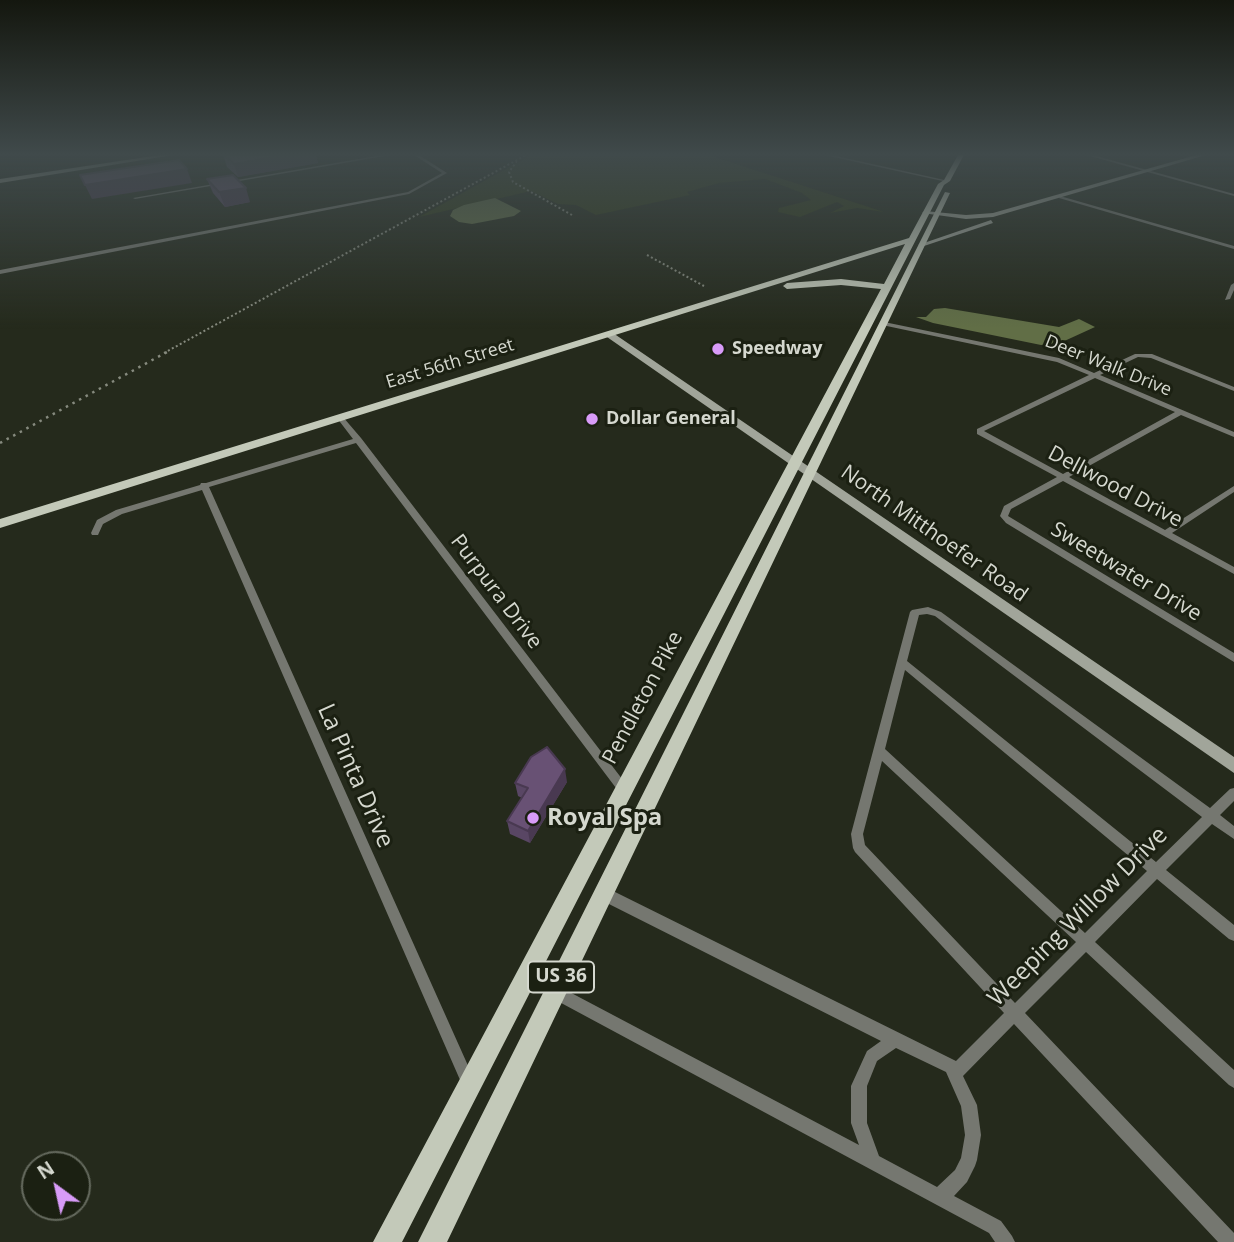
<!DOCTYPE html>
<style>
body{margin:0}
#map{position:relative;width:1234px;height:1242px;overflow:hidden;background:#252a1c;font-family:"Open Sans",sans-serif}
canvas{display:block}
.north{position:absolute;left:21px;top:1151px;width:70px;height:70px;box-sizing:border-box;background:#1b2012;border:2px solid #656a5e;border-radius:50%;rotate:327deg;font-size:19px;font-weight:700;line-height:28px;text-align:center;color:#d5d8cf}
.north::after{content:'';display:block;margin:auto;width:24px;height:32px;background:#d89bf8;clip-path:polygon(50% 0,100% 100%,50% 72%,0 100%)}
</style>
<div id="map">
<canvas width="1234" height="1242"></canvas>
<div class="north">N</div>
</div>
<script>
const g = document.querySelector('canvas').getContext('2d');
g.lineJoin = 'round';
function paint(path, color) {
  g.fillStyle = color;
  g.fill(path, 'evenodd');
}
function poly(rows) {
  const path = new Path2D();
  for (const r of rows) {
    path.moveTo(r[0], r[1]);
    for (let i = 2; i < r.length; i += 2) path.lineTo(r[i], r[i + 1]);
  }
  return path;
}
function trace(path, color, width, dash) {
  g.strokeStyle = color;
  g.lineWidth = width;
  g.lineCap = dash ? 'butt' : 'round';
  g.setLineDash(dash || []);
  g.stroke(path);
}
function write(font, color, halo, rows, align = 'center') {
  g.font = font + ' "Open Sans",sans-serif';
  g.lineWidth = 6;
  g.setLineDash([]);
  g.textBaseline = 'middle';
  g.strokeStyle = halo;
  g.fillStyle = color;
  for (const [text, x, y, turn = 0] of rows) {
    g.save();
    g.translate(x, y);
    g.rotate((+turn || 0) * Math.PI / 180);
    g.textAlign = isNaN(turn) ? turn : align;
    if (halo) g.strokeText(text, 0, 0);
    g.fillText(text, 0, 0);
    g.restore();
  }
}
const green = poly([
 [531,155,709,155,884,212,857,208,830,213,844,206,837,202,800,217,778,212,779,208,811,200,802,193,765,179,719,183,687,192,690,195,596,215,576,205,558,204,531,191,419,217]
]);
const water = poly([
 [495,198,521,211,514,216,472,224,459,222,450,216,453,210,464,205],
 [945,308,1059,327,1079,319,1095,327,1060,343,1041,345,933,323,916,317,926,317,934,309]
]);
const street = poly([
 [381,155,391,155,135,199,133,198,381,155],
 [414,155,419,155,447,173,409,194,0,274,0,270,408,192,442,173,414,155],
 [824,155,832,155,949,181,947,182,824,155],
 [1086,155,1093,155,1234,194,1234,196,1086,155],
 [1060,196,1234,246,1234,249,1059,198,1060,196],
 [1234,283,1234,290,1230,299,1225,300,1231,285,1234,283],
 [884,322,1059,358,1094,373,1135,354,1152,354,1234,387,1234,391,1151,358,1138,357,1100,375,1234,432,1234,437,1181,415,1069,477,1165,530,1234,486,1234,492,1172,533,1234,567,1234,574,1063,481,1011,509,1008,516,1234,653,1234,662,1006,523,1000,516,1004,506,1057,477,977,434,977,429,1089,375,1057,362,882,325,881,324,884,322],
 [1095,378,1175,412,1063,474,984,431,1095,378],
 [341,416,343,417,361,438,629,788,627,792,623,793,619,792,356,443,209,487,474,1079,477,1084,474,1089,469,1092,464,1089,202,490,122,514,103,524,98,535,92,535,91,533,97,520,116,510,200,485,201,483,206,483,353,439,337,418,341,416],
 [928,607,941,612,1210,808,1230,789,1234,788,1234,801,1220,815,1234,826,1234,839,1212,824,1166,870,1234,925,1234,941,1229,939,1157,879,1095,942,1234,1070,1234,1088,1229,1085,1086,952,1025,1013,1234,1233,1234,1242,1218,1242,1014,1024,963,1076,977,1105,981,1135,977,1160,975,1166,967,1182,954,1196,1001,1221,1012,1236,1015,1242,995,1242,989,1233,550,997,548,992,550,987,555,985,560,987,859,1145,851,1123,851,1086,867,1051,881,1041,597,898,595,893,597,888,602,886,607,888,956,1061,1004,1013,855,852,853,848,851,834,910,612,912,610,928,607],
 [927,614,935,616,1202,817,1156,862,907,661,919,615,927,614],
 [905,670,1147,871,1085,933,885,749,905,670],
 [882,761,1076,942,1015,1003,865,845,863,834,882,761],
 [896,1048,946,1072,961,1106,965,1135,961,1158,955,1170,937,1187,879,1156,867,1123,867,1086,877,1061,896,1048]
]);
const secondary = poly([
 [159,155,174,155,0,183,0,179,159,155],
 [1196,155,1206,155,993,217,966,219,922,213,925,211,966,215,993,213,1196,155],
 [991,220,993,223,924,246,918,245,991,220],
 [607,333,613,333,1234,757,1234,773,607,337,607,333]
]);
const primary = poly([
 [958,155,964,155,950,181,944,185,402,1242,373,1242,881,289,841,285,787,289,783,286,787,283,841,279,884,284,905,244,0,528,0,519,909,238,938,184,944,180,958,155],
 [945,192,950,193,447,1242,418,1242,945,192]
]);
const railFar1 = poly([
 [517,161,509,172,513,182,572,215],
 [647,255,704,286],
 [164,353,526,155]
]);
const rail = poly([
 [0,443,167,352]
]);
const wall = poly([
 [223,155,316,155,318,163,238,177,227,167],
 [207,179,250,202,225,207,213,193],
 [567,782,530,843,510,834,507,821,522,798,518,796,515,783]
]);
const shadedWall = poly([
 [285,155,316,155,318,163,238,177,234,164],
 [187,169,192,183,92,199,85,185],
 [246,188,250,202,225,207,219,192],
 [565,769,567,782,530,843,528,831]
]);
const building = poly([
 [225,155,285,155,234,164,225,155],
 [179,160,187,169,85,185,80,175,179,160],
 [233,175,246,188,219,192,207,179,233,175],
 [547,747,565,769,528,831,507,821,528,788,515,783,531,757,547,747]
]);
const markers = [
 [718,349,7,"#d89bf8"],
 [592,419,7,"#d89bf8"],
 [533,818,7,"#d89bf8"]
];
const farPoinames = [
 ["Speedway",732,349],
 ["Dollar General",606,419]
];
const farStreetnames = [
 ["East 56th Street",450,364,-17],
 ["Deer Walk Drive",1108,366,22]
];
const shields = [
 [561,977,66]
];
const shieldNames = [
 ["US 36",561,977]
];
const streetNames = [
 ["Dellwood Drive",1115,487,28],
 ["North Mitthoefer Road",934,534,35],
 ["Sweetwater Drive",1126,572,31],
 ["Purpura Drive",496,592,53],
 ["Pendleton Pike",643,698,-62]
];
const nearStreetnames = [
 ["La Pinta Drive",355,776,66],
 ["Weeping Willow Drive",1078,917,-45]
];
const nearPoinames = [
 ["Royal Spa",547,818]
];
paint(green, '#303a18');
paint(water, '#616e46');
paint(street, '#757770');
paint(secondary, '#a1a59a');
paint(primary, '#c3c9b9');
trace(railFar1, '#868a7e', 2, [2, 2.5]);
trace(rail, '#868a7e', 2.5, [2.5, 5]);
paint(wall, '#594664');
paint(shadedWall, '#493951');
paint(building, '#685174');
trace(building, '#493951', 2);
const sky = g.createLinearGradient(0, 0, 0, 329);
sky.addColorStop(0, '#14170f');
sky.addColorStop(0.47, '#404a4b');
sky.addColorStop(1, '#404a4b00');
g.fillStyle = sky;
g.fillRect(0, 0, 1234, 329);
for (const [x, y, r, color] of markers) {
  const dot = new Path2D();
  dot.arc(x, y, r, 0, 2 * Math.PI);
  g.fillStyle = color;
  g.fill(dot);
  trace(dot, '#1b2012', 2.5);
}
write('bold 18px', '#d5d8cf', '#1b2012', farPoinames, 'left');
write('18px', '#d5d8cf', '#1b2012', farStreetnames);
for (const [x, y, w] of shields) {
  const box = new Path2D();
  box.roundRect(x - w / 2, y - 15.5, w, 31, 5);
  g.fillStyle = '#1b2012';
  g.fill(box);
  trace(box, '#d5d8cf', 2);
}
write('bold 19px', '#d5d8cf', null, shieldNames);
write('21px', '#d5d8cf', '#1b2012', streetNames);
write('24px', '#d5d8cf', '#1b2012', nearStreetnames);
write('bold 24px', '#d5d8cf', '#1b2012', nearPoinames, 'left');
</script>
